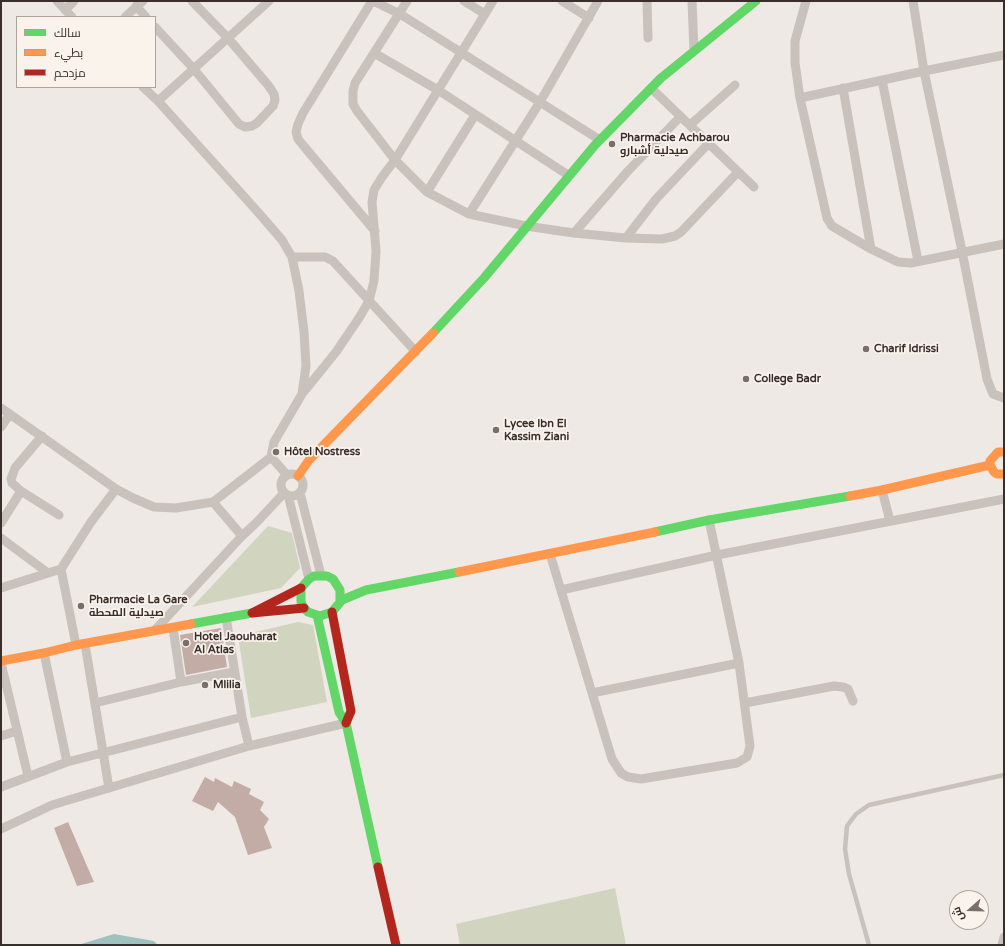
<!DOCTYPE html>
<meta charset="utf-8">
<style>
body{margin:0}
#map{position:relative;width:1005px;height:946px;overflow:hidden;background:#eee9e4;font-family:"Varela Round",Cairo,sans-serif}
canvas{display:block}
.frame{position:absolute;inset:0;border:2px solid #392e2a;pointer-events:none}
.legend{position:absolute;left:16px;top:16px;width:140px;height:72px;box-sizing:border-box;background:#faf3ec;border:1px solid #ada49e;margin:0;padding:5px 7px;list-style:none;font-size:12px;color:#392e2a}
.legend li{display:flex;align-items:center;gap:8px;height:20px}
.legend b{width:20px;border:1px solid #ada49e}
.north{position:absolute;left:949px;top:890px;width:40px;height:40px;box-sizing:border-box;background:#faf3ec;border:1px solid #ada49e;border-radius:50%;rotate:250deg;font-size:11px;font-weight:700;line-height:16px;text-align:center;color:#392e2a}
.north::after{content:'';display:block;margin:auto;width:14px;height:18px;background:#786f6b;clip-path:polygon(50% 0,100% 100%,50% 72%,0 100%)}
</style>
<div id="map">
<canvas width="1005" height="946"></canvas>
<div class="frame"></div>
<ul class="legend">
<li><b style="height:5px;background:#63d668"></b>سالك</li>
<li><b style="height:5px;background:#ff974d"></b>بطيء</li>
<li><b style="height:5px;background:#b3261e"></b>مزدحم</li>
</ul>
<div class="north">ش</div>
</div>
<script>
const g = document.querySelector('canvas').getContext('2d');
g.lineJoin = 'round';
function paint(path, color) {
  g.fillStyle = color;
  g.fill(path, 'evenodd');
}
function poly(rows) {
  const path = new Path2D();
  for (const r of rows) {
    if (r.length === 3) {
      path.moveTo(r[0] + r[2], r[1]);
      path.arc(r[0], r[1], r[2], 0, 2 * Math.PI);
      continue;
    }
    path.moveTo(r[0], r[1]);
    for (let i = 2; i < r.length; i += 2) path.lineTo(r[i], r[i + 1]);
  }
  return path;
}
function trace(path, color, width, dash) {
  g.strokeStyle = color;
  g.lineWidth = width;
  g.lineCap = dash ? 'butt' : 'round';
  g.setLineDash(dash || []);
  g.stroke(path);
}
function write(font, color, halo, rows, align = 'center') {
  g.font = font + ' "Varela Round",Cairo,sans-serif';
  g.lineWidth = 3.5;
  g.setLineDash([]);
  g.textBaseline = 'middle';
  g.strokeStyle = halo;
  g.fillStyle = color;
  for (const [text, x, y, turn = 0] of rows) {
    g.save();
    g.translate(x, y);
    g.rotate((+turn || 0) * Math.PI / 180);
    g.textAlign = isNaN(turn) ? turn : align;
    if (halo) g.strokeText(text, 0, 0);
    g.fillText(text, 0, 0);
    g.restore();
  }
}
const green = poly([
 [268,526,292,533,300,568,281,588,192,607],
 [298,622,313,625,327,702,251,718,238,636],
 [615,888,626,945,460,945,456,924]
]);
const water = poly([
 [114,934,154,941,158,945,78,945]
]);
const building = poly([
 [221,628,227,667,186,675,180,635],
 [205,777,214,782,215,778,232,787,234,781,251,789,249,794,264,802,260,810,269,819,264,827,272,848,248,855,235,817,218,802,213,811,192,801],
 [68,822,94,882,77,886,54,828]
]);
const lane = poly([
 [869,945,849,874,845,849,847,826,856,814,869,805,1004,775]
]);
const street = poly([
 [57,1,72,17],
 [372,1,303,113,298,124,296,132,298,139,302,144,375,231],
 [373,1,400,14,600,140],
 [407,1,355,83,353,91,353,104,357,111,395,160,427,192,469,214,526,226,574,233,626,238,662,239,675,236,681,232,738,172],
 [464,1,485,14],
 [562,1,589,18],
 [647,1,648,38],
 [692,1,694,51],
 [806,1,795,41,795,63,800,98,827,218,832,226,871,249,898,262,911,263,1004,244],
 [913,1,924,71,962,251,987,379,993,394,1004,398],
 [136,6,146,17],
 [65,10,74,1],
 [125,17,143,1],
 [155,27,193,68,239,124,245,127,252,126,257,123,273,106,275,100,274,94,268,85,227,37,192,1],
 [374,53,438,90,568,175],
 [882,80,918,261],
 [143,87,158,101,257,211,282,240,292,257,299,291,304,332,306,366,302,394,274,442,271,457,287,475],
 [651,88,754,187],
 [843,88,871,249],
 [800,98,924,71,1004,55],
 [158,101,269,1],
 [690,125,735,85],
 [427,192,475,115],
 [469,214,540,102,598,1],
 [574,233,628,171,680,117],
 [626,238,656,199,708,144],
 [292,257,325,257,333,261,416,352],
 [302,394,336,352,359,318,369,301,374,281,376,251,372,202,374,190,382,177,395,160,493,1],
 [1,408,116,489,133,498,154,507,176,508,213,502,271,457],
 [1,427,10,414],
 [42,436,15,468,11,479,12,483,21,491,59,515],
 [292,485,11],
 [882,490,890,521],
 [300,493,321,575],
 [288,495,309,579],
 [213,502,242,536],
 [1,523,21,491],
 [1,538,48,573],
 [550,554,612,759,621,773,628,777,641,779,737,763,747,757,750,746,739,663,709,520],
 [61,569,76,645],
 [1,588,61,569,91,522,116,489],
 [561,590,717,555,1004,499],
 [226,617,242,717,249,746],
 [173,628,181,682],
 [155,630,242,536,257,522,284,493],
 [85,644,109,788],
 [44,653,67,762],
 [1,663,28,776],
 [592,693,739,663],
 [95,703,181,682,234,672],
 [745,703,834,686,843,687,848,689,853,701],
 [1,736,17,731],
 [1,787,67,762,242,717],
 [1,829,52,805,249,746,346,723],
 [1002,945,1004,937]
]);
const fast = poly([
 [433,333,484,278,595,145,661,78,756,1],
 [655,532,709,520,850,496],
 [340,602,340,590,333,579,327,576,314,576,309,579,301,588,301,602,304,608,308,612,320,616,332,612,342,600,366,590,459,572],
 [317,615,339,712,346,723,378,867],
 [191,624,252,613]
]);
const slow = poly([
 [1004,452,998,452,990,461,990,465,994,472,997,474,1004,474],
 [298,476,309,460,433,333],
 [850,496,882,490,990,465],
 [459,572,655,532],
 [1,661,44,653,76,645,191,624]
]);
const jam = poly([
 [301,588,252,613,304,608],
 [332,612,351,711,346,723],
 [378,867,396,945]
]);
const markers = [
 [612,144,4,"#786f6b"],
 [866,349,4,"#786f6b"],
 [746,379,4,"#786f6b"],
 [496,430,4,"#786f6b"],
 [276,452,4,"#786f6b"],
 [81,606,4,"#786f6b"],
 [186,643,4,"#786f6b"],
 [205,685,4,"#786f6b"]
];
const poiNames = [
 ["Pharmacie Achbarou",620,138],
 ["صيدلية أشبارو",620,151],
 ["Charif Idrissi",874,349],
 ["College Badr",754,379],
 ["Lycee Ibn El",504,424],
 ["Kassim Ziani",504,437],
 ["Hôtel Nostress",284,452],
 ["Pharmacie La Gare",89,600],
 ["صيدلية المحطة",89,613],
 ["Hotel Jaouharat",194,637],
 ["Al Atlas",194,650],
 ["Mlilia",213,685]
];
paint(green, '#d1d4be');
paint(water, '#9fc2bf');
paint(building, '#c2aca5');
trace(lane, '#c8c1bc', 4.5);
trace(street, '#c8c1bc', 9);
trace(fast, '#63d668', 9);
trace(slow, '#ff974d', 9);
trace(jam, '#b3261e', 9);
for (const [x, y, r, color] of markers) {
  const dot = new Path2D();
  dot.arc(x, y, r, 0, 2 * Math.PI);
  g.fillStyle = color;
  g.fill(dot);
  trace(dot, '#faf3ec', 1.5);
}
write('bold 11px', '#392e2a', '#faf3ec', poiNames, 'left');
</script>
